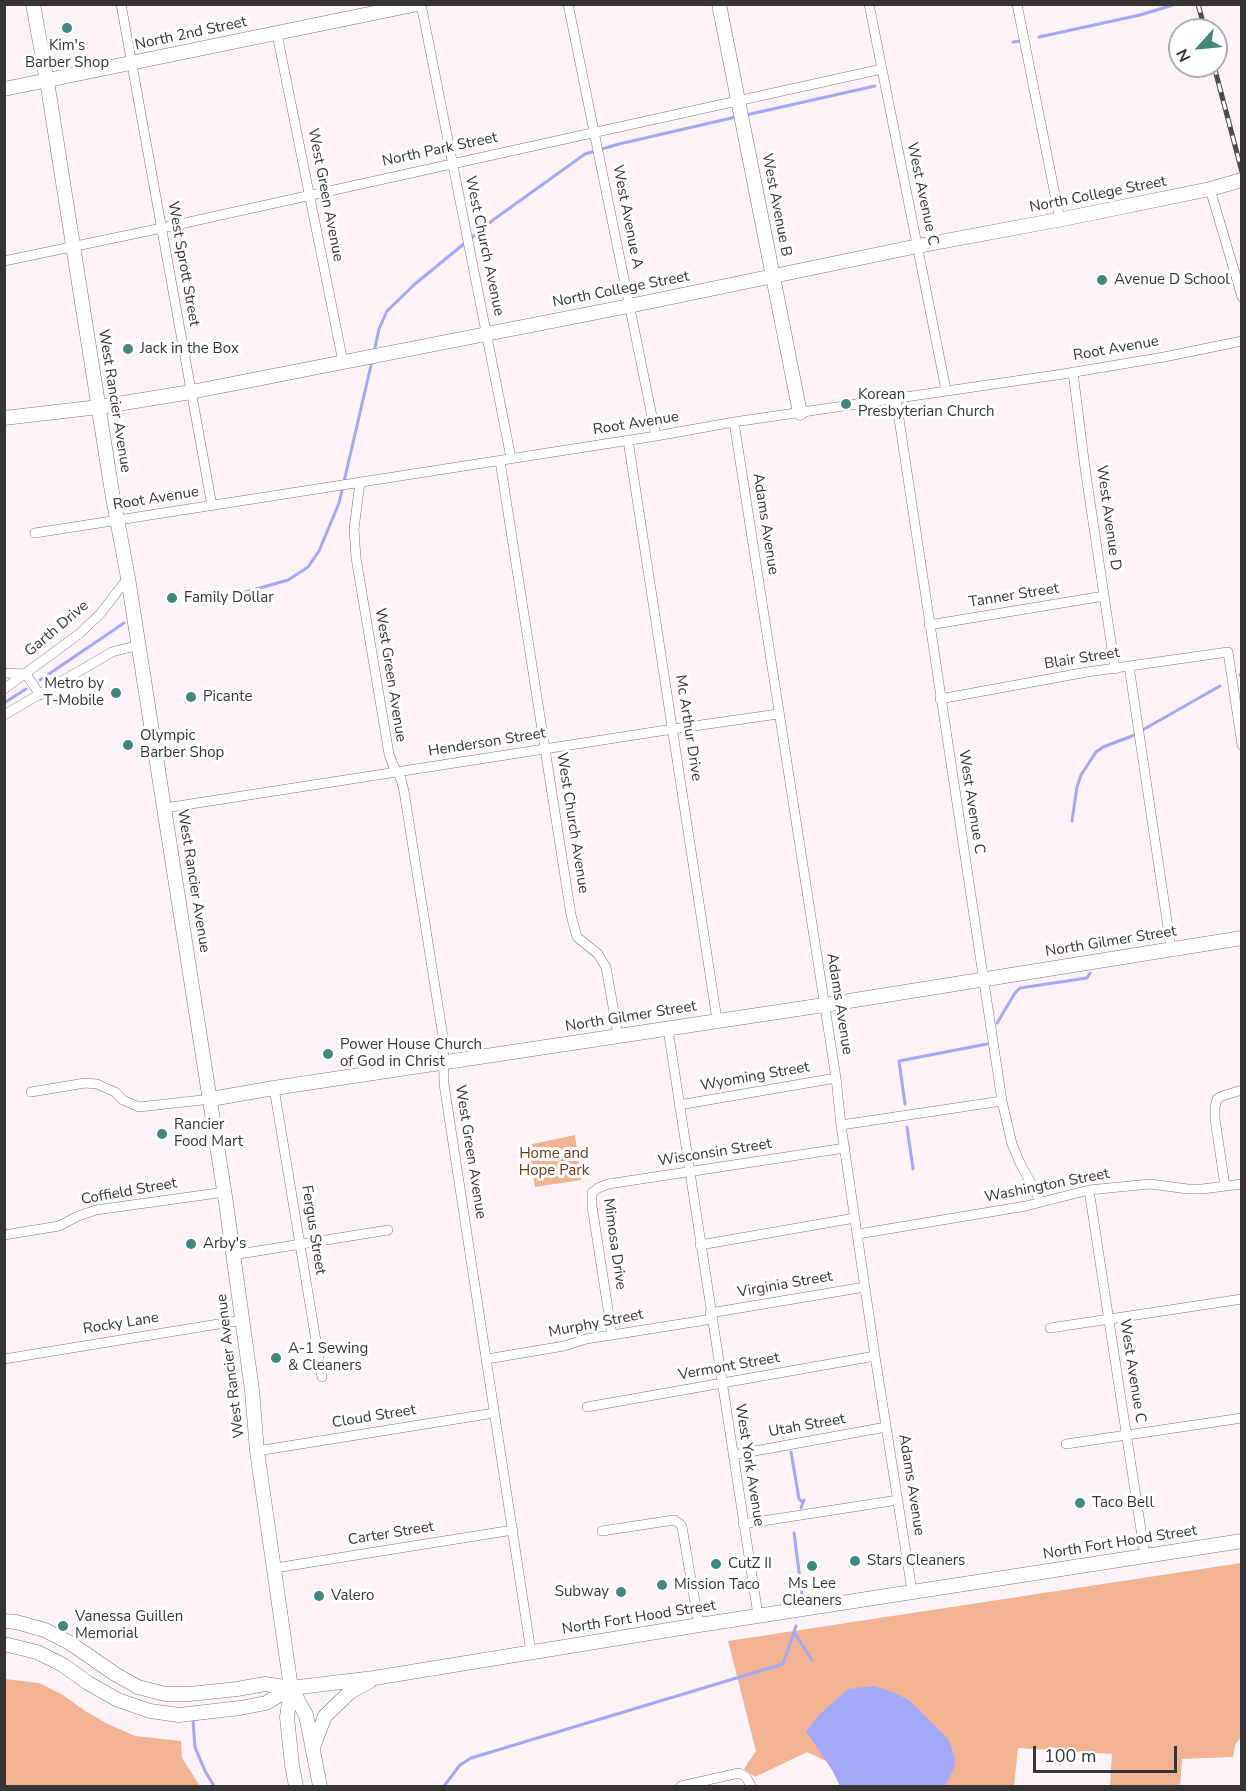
<!DOCTYPE html>
<style>
body{margin:0}
#map{position:relative;width:1246px;height:1791px;overflow:hidden;background:#fdf3f8;font-family:"Nunito Sans",sans-serif}
canvas{display:block}
.frame{position:absolute;inset:0;border:6px solid #373435;pointer-events:none}
.north{position:absolute;left:1168px;top:18px;width:60px;height:60px;box-sizing:border-box;background:#fff;border:2px solid #afaeae;border-radius:50%;rotate:243deg;font-size:16px;font-weight:700;line-height:24px;text-align:center;color:#373435}
.north::after{content:'';display:block;margin:auto;width:21px;height:27px;background:#42877e;clip-path:polygon(50% 0,100% 100%,50% 72%,0 100%)}
.scale{position:absolute;left:1033px;top:1746px;width:144px;height:27px;box-sizing:border-box;border:3px solid #373435;border-top:0;padding-left:8px;font-size:18px;line-height:21px;white-space:nowrap;color:#373435;-webkit-text-stroke:4px #fff;paint-order:stroke}
</style>
<div id="map">
<canvas width="1246" height="1791"></canvas>
<div class="frame"></div>
<div class="north">N</div>
<div class="scale">100 m</div>
</div>
<script>
const g = document.querySelector('canvas').getContext('2d');
g.lineJoin = 'round';
function paint(path, color) {
  g.fillStyle = color;
  g.fill(path, 'evenodd');
}
function poly(rows) {
  const path = new Path2D();
  for (const r of rows) {
    path.moveTo(r[0], r[1]);
    for (let i = 2; i < r.length; i += 2) path.lineTo(r[i], r[i + 1]);
  }
  return path;
}
function trace(path, color, width, dash) {
  g.strokeStyle = color;
  g.lineWidth = width;
  g.lineCap = dash ? 'butt' : 'round';
  g.setLineDash(dash || []);
  g.stroke(path);
}
function write(font, color, halo, rows, align = 'center') {
  g.font = font + ' "Nunito Sans",sans-serif';
  g.lineWidth = 6;
  g.setLineDash([]);
  g.textBaseline = 'middle';
  g.strokeStyle = halo;
  g.fillStyle = color;
  for (const [text, x, y, turn = 0] of rows) {
    g.save();
    g.translate(x, y);
    g.rotate((+turn || 0) * Math.PI / 180);
    g.textAlign = isNaN(turn) ? turn : align;
    if (halo) g.strokeText(text, 0, 0);
    g.fillText(text, 0, 0);
    g.restore();
  }
}
const green = poly([
 [575,1135,581,1180,535,1187,528,1145],
 [1241,1563,1241,1737,1235,1745,1233,1757,1182,1759,1180,1786,1110,1786,1112,1754,1018,1748,1014,1786,880,1786,807,1752,755,1777,744,1769,756,1751,728,1641],
 [5,1679,39,1683,63,1695,85,1711,108,1724,135,1736,181,1741,182,1758,200,1786,5,1786]
]);
const water = poly([
 [874,1686,890,1691,909,1700,949,1740,955,1759,954,1769,945,1786,840,1786,832,1770,806,1731,820,1714,848,1689]
]);
const stream = poly([
 [1039,37,1140,15,1176,4],
 [1013,42,1020,41],
 [746,115,875,86],
 [374,352,379,329,387,311,415,284,493,220,585,154,619,144,736,117],
 [204,604,288,580,308,567,319,551,339,503,372,361],
 [1240,675,1242,674],
 [40,680,124,623],
 [4,703,26,689],
 [1072,821,1077,787,1081,775,1096,752,1103,747,1132,736,1220,686],
 [997,1023,1015,993,1020,988,1087,978,1090,973],
 [905,1104,899,1061,987,1044],
 [907,1127,913,1169],
 [791,1452,799,1499,803,1503],
 [801,1508,804,1500],
 [794,1533,802,1595],
 [794,1632,812,1660],
 [193,1720,195,1747,205,1771,214,1786],
 [444,1786,460,1765,471,1758,783,1664,796,1626]
]);
const street = poly([
 [121,4,212,506],
 [421,4,511,458],
 [568,4,656,436],
 [869,4,946,390],
 [1017,4,1060,220],
 [277,34,343,362],
 [1210,189,1242,297],
 [4,261,162,228,882,69],
 [1073,372,1085,468,1115,669],
 [896,399,1002,1101,1012,1144,1020,1163,1041,1202],
 [734,422,836,1078,841,1125,875,1356,912,1591],
 [628,440,717,1020],
 [500,461,571,915,577,937,598,954,606,967,618,1035],
 [360,482,354,529,356,558,389,754,393,765,401,779,404,791,443,1037,444,1084,531,1652],
 [35,533,656,436,734,422,1063,374,1164,357,1242,341],
 [929,625,1104,596],
 [1129,666,1171,948],
 [4,673,26,674,40,695],
 [4,689,79,634,100,614,128,578],
 [940,699,1087,672,1228,652,1242,745],
 [4,715,112,652,139,645],
 [165,808,673,729,778,714],
 [668,1029,758,1615],
 [274,1088,322,1377],
 [31,1092,85,1083,97,1084,115,1092,123,1100,139,1107,211,1099],
 [679,1105,836,1078],
 [841,1125,1002,1101],
 [1225,1186,1215,1119,1215,1107,1217,1099,1222,1096,1242,1090],
 [1089,1190,1145,1556],
 [858,1234,1026,1206,1089,1190,1150,1184,1188,1189,1202,1189,1242,1184],
 [4,1235,59,1226,78,1216,96,1210,225,1192],
 [700,1245,855,1218],
 [233,1255,388,1230],
 [710,1313,865,1287],
 [1050,1328,1242,1299],
 [612,1335,592,1206,592,1193,598,1188,608,1184,845,1148],
 [4,1359,243,1320],
 [487,1359,564,1346,586,1339,612,1335,712,1319],
 [587,1407,875,1356],
 [1066,1444,1242,1418],
 [257,1451,494,1413],
 [733,1455,886,1427],
 [743,1524,898,1500],
 [602,1531,674,1520,680,1524,682,1527,699,1625],
 [275,1568,513,1530],
 [681,1786,739,1773,746,1777,751,1786]
]);
const secondary = poly([
 [33,4,47,81,112,492,128,578,226,1203,252,1390,257,1451,291,1688,287,1717,292,1765,296,1786],
 [719,4,800,413],
 [4,89,418,4],
 [4,418,99,407,191,392,629,306,918,246,1068,218,1210,189,1242,180],
 [211,1099,274,1088,824,1005,1242,938],
 [4,1621,16,1622,45,1630,70,1643,115,1674,138,1687,165,1694,190,1694,237,1689,265,1684,291,1688,374,1678,699,1625,1242,1541],
 [4,1644,37,1652,63,1665,88,1683,118,1700,150,1711,179,1715,240,1708,266,1703,291,1688],
 [291,1688,306,1715,320,1786],
 [313,1747,325,1716,350,1692,370,1681]
]);
const rail = poly([
 [1198,4,1205,30],
 [1214,66,1242,172]
]);
const markers = [
 [67,28,6,"#42877e"],
 [1102,280,6,"#42877e"],
 [128,349,6,"#42877e"],
 [846,404,6,"#42877e"],
 [172,598,6,"#42877e"],
 [116,693,6,"#42877e"],
 [191,697,6,"#42877e"],
 [128,745,6,"#42877e"],
 [328,1054,6,"#42877e"],
 [162,1134,6,"#42877e"],
 [191,1244,6,"#42877e"],
 [276,1358,6,"#42877e"],
 [1080,1503,6,"#42877e"],
 [855,1561,6,"#42877e"],
 [716,1564,6,"#42877e"],
 [812,1566,6,"#42877e"],
 [662,1585,6,"#42877e"],
 [621,1592,6,"#42877e"],
 [319,1596,6,"#42877e"],
 [63,1626,6,"#42877e"]
];
const streetNames = [
 ["North 2nd Street",191,34,-12],
 ["North Park Street",440,150,-12],
 ["West Avenue C",922,194,78],
 ["West Green Avenue",325,195,79],
 ["North College Street",1098,195,-11],
 ["West Avenue B",776,205,79],
 ["West Avenue A",627,217,79],
 ["West Church Avenue",484,246,78],
 ["West Sprott Street",183,264,80],
 ["North College Street",621,290,-11],
 ["Root Avenue",1116,349,-10],
 ["West Rancier Avenue",114,401,81],
 ["Root Avenue",636,424,-9],
 ["Root Avenue",156,499,-9],
 ["West Avenue D",1108,518,82],
 ["Adams Avenue",765,524,81],
 ["Tanner Street",1014,596,-9],
 ["Garth Drive",57,629,-40],
 ["Blair Street",1082,659,-9],
 ["West Green Avenue",390,675,81],
 ["Mc Arthur Drive",688,728,81],
 ["Henderson Street",487,743,-9],
 ["West Avenue C",971,802,81],
 ["West Church Avenue",572,823,81],
 ["West Rancier Avenue",193,881,81],
 ["North Gilmer Street",1111,942,-9],
 ["Adams Avenue",839,1004,81],
 ["North Gilmer Street",631,1017,-9],
 ["Wyoming Street",755,1077,-10],
 ["West Green Avenue",470,1152,81],
 ["Wisconsin Street",715,1153,-9],
 ["Washington Street",1047,1186,-11],
 ["Coffield Street",129,1192,-10],
 ["Fergus Street",313,1230,81],
 ["Mimosa Drive",614,1244,82],
 ["Virginia Street",785,1285,-10],
 ["Rocky Lane",121,1324,-9],
 ["Murphy Street",596,1324,-11],
 ["West Rancier Avenue",231,1366,-97],
 ["Vermont Street",729,1367,-10],
 ["West Avenue C",1132,1371,81],
 ["Cloud Street",374,1417,-9],
 ["Utah Street",807,1426,-10],
 ["West York Avenue",749,1465,81],
 ["Adams Avenue",911,1485,81],
 ["Carter Street",391,1534,-9],
 ["North Fort Hood Street",1120,1543,-9],
 ["North Fort Hood Street",639,1618,-9]
];
const poiNames = [
 ["Kim's",67,46,"center"],
 ["Barber Shop",67,63,"center"],
 ["Avenue D School",1114,280],
 ["Jack in the Box",140,349],
 ["Korean",858,395],
 ["Presbyterian Church",858,412],
 ["Family Dollar",184,598],
 ["Metro by",104,684,"right"],
 ["T-Mobile",104,701,"right"],
 ["Picante",203,697],
 ["Olympic",140,736],
 ["Barber Shop",140,753],
 ["Power House Church",340,1045],
 ["of God in Christ",340,1062],
 ["Rancier",174,1125],
 ["Food Mart",174,1142],
 ["Arby's",203,1244],
 ["A-1 Sewing",288,1349],
 ["& Cleaners",288,1366],
 ["Taco Bell",1092,1503],
 ["Stars Cleaners",867,1561],
 ["CutZ II",728,1564],
 ["Ms Lee",812,1584,"center"],
 ["Cleaners",812,1601,"center"],
 ["Mission Taco",674,1585],
 ["Subway",609,1592,"right"],
 ["Valero",331,1596],
 ["Vanessa Guillen",75,1617],
 ["Memorial",75,1634]
];
const parkNames = [
 ["Home and",554,1154],
 ["Hope Park",554,1171]
];
paint(green, '#f1b391');
paint(water, '#a3a8f9');
trace(stream, '#a3a8f9', 3);
trace(street, '#7f777b', 10);
trace(secondary, '#7f777b', 15);
trace(street, '#fff', 9);
trace(secondary, '#fff', 14);
trace(rail, '#4d4a4b', 5);
trace(rail, '#fff', 3, [9]);
for (const [x, y, r, color] of markers) {
  const dot = new Path2D();
  dot.arc(x, y, r, 0, 2 * Math.PI);
  g.fillStyle = color;
  g.fill(dot);
  trace(dot, '#fff', 2);
}
write('15px', '#373435', '#fff', streetNames);
write('15px', '#373435', '#fff', poiNames, 'left');
write('15px', '#6d3817', '#fff', parkNames);
</script>
